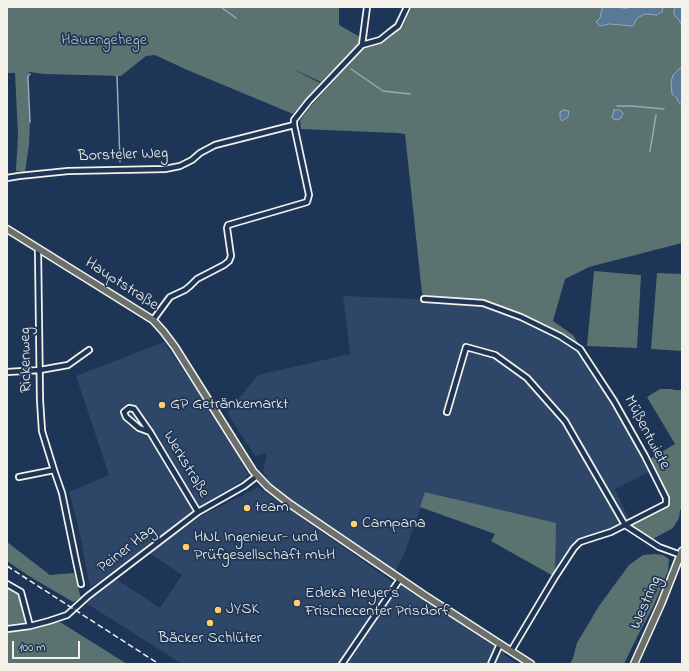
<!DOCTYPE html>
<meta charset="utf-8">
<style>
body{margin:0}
#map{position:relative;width:689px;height:671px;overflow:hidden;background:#1d3557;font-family:"Indie Flower",sans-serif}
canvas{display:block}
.frame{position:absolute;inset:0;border:8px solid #f4f1e8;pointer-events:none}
.scale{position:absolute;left:12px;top:641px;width:68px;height:18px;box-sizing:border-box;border:2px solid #f4f1e8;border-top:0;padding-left:5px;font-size:12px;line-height:14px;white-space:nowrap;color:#f4f1e8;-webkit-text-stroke:3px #1d3557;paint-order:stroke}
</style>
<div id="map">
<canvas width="689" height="671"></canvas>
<div class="frame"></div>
<div class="scale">100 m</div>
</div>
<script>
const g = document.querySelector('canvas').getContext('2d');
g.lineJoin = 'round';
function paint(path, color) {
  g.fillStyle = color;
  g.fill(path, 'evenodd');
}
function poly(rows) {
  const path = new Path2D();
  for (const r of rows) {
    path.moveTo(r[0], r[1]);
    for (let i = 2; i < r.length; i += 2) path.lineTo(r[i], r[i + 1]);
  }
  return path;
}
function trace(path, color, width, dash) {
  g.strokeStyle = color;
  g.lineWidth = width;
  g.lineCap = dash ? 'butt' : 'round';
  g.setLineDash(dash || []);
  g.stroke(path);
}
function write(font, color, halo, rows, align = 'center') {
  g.font = font + ' "Indie Flower",sans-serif';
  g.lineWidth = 3.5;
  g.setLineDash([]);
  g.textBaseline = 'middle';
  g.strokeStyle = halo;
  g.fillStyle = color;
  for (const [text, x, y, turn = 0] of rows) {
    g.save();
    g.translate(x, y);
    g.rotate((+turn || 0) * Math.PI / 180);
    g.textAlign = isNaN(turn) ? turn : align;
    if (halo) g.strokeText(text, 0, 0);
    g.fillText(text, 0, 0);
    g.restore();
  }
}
const built = poly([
 [343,296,418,299,423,302,479,305,519,319,558,337,578,350,608,395,649,472,615,489,630,522,584,542,567,559,555,577,453,498,426,492,404,555,395,572,270,485,263,471,267,453,255,456,227,413,258,375,350,354],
 [164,342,220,424,248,474,245,479,203,505,90,588,78,525,69,492,109,475,76,376],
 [258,487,398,586,401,584,506,652,504,655,518,664,182,664,86,603,116,579,160,608,182,575,149,553,201,516]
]);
const green = poly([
 [7,7,339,7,339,25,360,37,359,43,321,82,289,67,320,83,293,114,185,69,155,55,146,56,121,76,45,74,29,72,28,79,30,122,29,145,25,172,16,171,18,135,15,73,7,73],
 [412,7,604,7,602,9,600,18,596,22,600,26,609,24,633,26,636,18,644,14,657,15,662,12,663,7,682,7,682,8,676,7,674,15,679,20,682,26,682,48,681,49,681,55,682,57,682,68,679,69,677,98,680,104,682,104,682,243,589,267,565,279,553,321,573,335,581,348,560,334,483,302,424,297,422,293,405,134,397,133,301,129,300,120,310,107,364,48,381,44,402,28],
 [594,271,641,275,637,348,587,346],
 [657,273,682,274,682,351,651,349],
 [660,389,673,389,673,390,682,390,682,509,680,510,679,518,673,528,651,540,630,526,663,508,670,502,651,459,653,457,675,444,647,397],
 [425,492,556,523,555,577,491,541,495,534,420,507],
 [7,542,50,575,74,573,81,598,73,602,29,576,7,561],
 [655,554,663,555,669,559,668,571,653,607,637,637,624,664,570,664,573,658,577,643,599,606,629,565,643,555],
 [7,586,18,592,27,622,7,625],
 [60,622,127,664,7,664,7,632]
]);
const water = poly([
 [604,7,619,7,623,9,631,7,663,7,662,12,657,15,645,14,637,18,633,26,609,24,600,26,596,22,600,18,602,9,604,7],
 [676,7,682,8,682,26,679,20,674,15,674,10,676,7],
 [682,68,682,104,680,104,678,101,677,98,672,94,671,82,673,75,679,69,682,68],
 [564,110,569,111,568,117,562,121,560,118,560,112,564,110],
 [614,110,620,110,623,113,621,118,617,120,614,119,612,118,614,110]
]);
const stream = poly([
 [221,7,236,18],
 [351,69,383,91,410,94],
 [117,76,120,162],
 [617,106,632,106,664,109],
 [30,122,28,79,28,76,30,74],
 [650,151,656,115]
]);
const minor = poly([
 [367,7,362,45,380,40,390,32,398,26,407,7],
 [7,178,19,176,68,171,165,169,180,166,192,160,200,153,215,145,294,125,294,120,309,101,362,45],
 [38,249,40,400,42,431,54,470,62,493,76,561,81,584],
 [424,299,483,303,521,317,560,336,580,349,614,401,645,456,666,498,666,504,662,506,611,532,589,539,580,542,574,548,555,577,511,651],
 [153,320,170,297,185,290,190,286,197,279,224,265,229,261,231,256,227,228,228,225,307,202,309,195,294,125],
 [7,372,40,370,68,365,89,350],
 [447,412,466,347,495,355,527,378,565,421,625,525,659,547,681,555],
 [150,432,139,428,126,417,124,412,129,408,134,409,150,432,198,512],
 [19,477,54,470],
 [7,584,21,592,30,626],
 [7,629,30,626,49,621,67,615,88,596,198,512,244,486,257,476],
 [342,664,400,579],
 [491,664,500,644]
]);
const major = poly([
 [7,229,153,320,163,331,175,347,253,471,268,487,290,504,424,595,531,664],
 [634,664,661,604,682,551]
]);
const rail = poly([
 [7,566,159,664]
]);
const markers = [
 [162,405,4,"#ffd166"],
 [247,508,4,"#ffd166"],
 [354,524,4,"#ffd166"],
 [186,547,4,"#ffd166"],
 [297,603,4,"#ffd166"],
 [218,610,4,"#ffd166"],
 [210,623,4,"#ffd166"]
];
const parkNames = [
 ["Hauengehege",104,41]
];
const streetNames = [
 ["Borsteler Weg",123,156,-2],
 ["Hauptstraße",121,285,33],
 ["Rickenweg",27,360,-91],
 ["Müßentwiete",646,433,62],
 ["Werkstraße",185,465,59],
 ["Peiner Hag",127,550,-38],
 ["Westring",647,603,-67]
];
const poiNames = [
 ["GP Getränkemarkt",170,405],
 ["team",255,508],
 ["Campana",362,524],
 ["HNL Ingenieur- und",194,538],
 ["Prüfgesellschaft mbH",194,556],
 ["Edeka Meyer´s",305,594],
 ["Frischecenter Prisdorf",305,612],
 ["JYSK",226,610],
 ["Bäcker Schlüter",210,639,"center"]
];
paint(built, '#2e4668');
paint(green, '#5a7370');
paint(water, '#587a98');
trace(water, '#96aab8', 1);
trace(stream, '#96aab8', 1.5);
trace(minor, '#f4f1e8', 8);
trace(major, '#f4f1e8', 9);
trace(minor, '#1d3557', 4.5);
trace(major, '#6c706d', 6);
trace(rail, '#f4f1e8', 1.5, [6, 3]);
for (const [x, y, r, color] of markers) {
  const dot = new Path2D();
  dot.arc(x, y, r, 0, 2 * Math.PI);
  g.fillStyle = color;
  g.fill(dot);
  trace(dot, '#1d3557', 1.5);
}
write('16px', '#b6bfb8', '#1d3557', parkNames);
write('16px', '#f4f1e8', '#1d3557', streetNames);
write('16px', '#f4f1e8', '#1d3557', poiNames, 'left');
</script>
